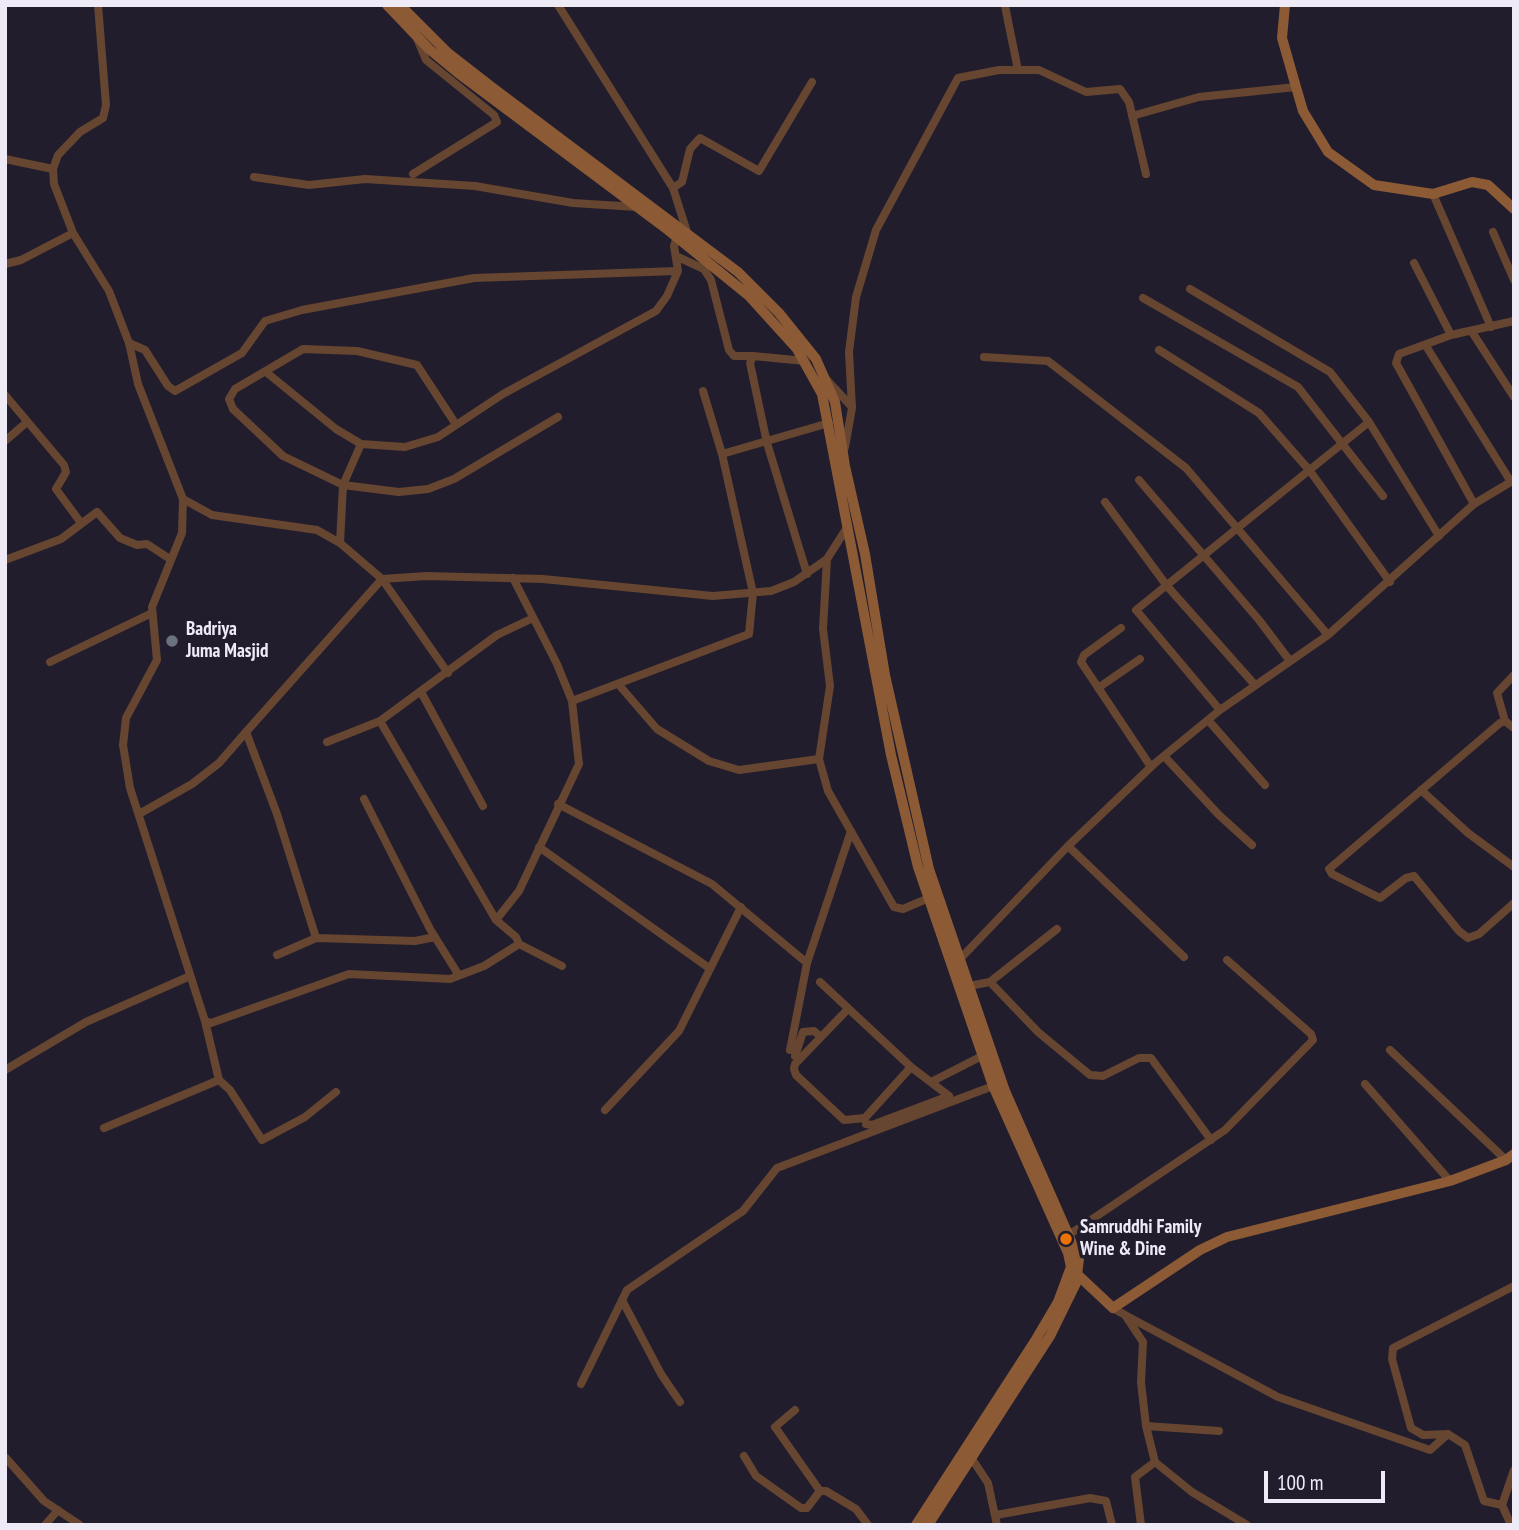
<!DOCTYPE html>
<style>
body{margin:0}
#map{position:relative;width:1519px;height:1530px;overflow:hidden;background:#221d2d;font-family:"PT Sans Narrow",sans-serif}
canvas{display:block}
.frame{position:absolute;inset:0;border:7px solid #eeebf6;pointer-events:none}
.scale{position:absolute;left:1264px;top:1471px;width:121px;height:32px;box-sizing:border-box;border:4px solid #eeebf6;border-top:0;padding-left:9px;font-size:21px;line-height:24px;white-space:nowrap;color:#eeebf6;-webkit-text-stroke:5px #221d2d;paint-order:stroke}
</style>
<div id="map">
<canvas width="1519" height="1530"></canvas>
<div class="frame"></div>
<div class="scale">100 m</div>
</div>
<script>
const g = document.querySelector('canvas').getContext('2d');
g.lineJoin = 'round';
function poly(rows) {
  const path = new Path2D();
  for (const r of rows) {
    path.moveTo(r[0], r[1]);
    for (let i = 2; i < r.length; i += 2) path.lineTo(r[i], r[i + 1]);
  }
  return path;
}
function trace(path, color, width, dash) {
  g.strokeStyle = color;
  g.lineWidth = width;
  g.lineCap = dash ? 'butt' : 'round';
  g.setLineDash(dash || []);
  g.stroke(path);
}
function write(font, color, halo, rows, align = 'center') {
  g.font = font + ' "PT Sans Narrow",sans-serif';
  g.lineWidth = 7;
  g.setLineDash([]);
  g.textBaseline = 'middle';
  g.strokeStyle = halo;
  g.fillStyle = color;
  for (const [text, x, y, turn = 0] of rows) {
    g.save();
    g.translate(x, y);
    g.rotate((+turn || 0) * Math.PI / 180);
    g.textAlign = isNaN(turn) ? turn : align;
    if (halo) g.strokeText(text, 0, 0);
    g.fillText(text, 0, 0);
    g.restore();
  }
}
const street = poly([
 [98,5,106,105,103,118,80,132,58,155,53,169,54,184,73,233,109,291,129,343,138,384,183,499,212,515,317,530,340,543,382,579,427,576,543,579,713,596,771,591,794,582,827,559,848,526],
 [558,5,673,188,687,232],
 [1005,6,1018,70],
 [1132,116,1199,97,1296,87],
 [5,159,53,169],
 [413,174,497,122,494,115,426,60,416,36],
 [254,177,309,185,365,179,475,186,573,203,637,207],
 [673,188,682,182,690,149,700,138,759,171,812,82],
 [1433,194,1491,327],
 [1493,232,1514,280],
 [678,257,704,269,711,280,729,350,734,356,753,356],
 [1414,263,1451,335],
 [5,264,21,260,73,233],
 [1190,289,1330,372,1369,422,1439,536],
 [1143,298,1298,387,1383,496],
 [1472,332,1514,397],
 [129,343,145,350,168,386,175,391,242,353,265,321,302,310,474,278,678,271],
 [1426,346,1511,482],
 [1159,350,1259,413,1310,471,1390,582],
 [984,357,1048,361,1186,468,1328,635],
 [805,361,753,356,750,363,767,443,807,574],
 [266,372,336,429,361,444],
 [826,379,852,407],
 [5,395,64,465,66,472,56,489,81,523],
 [455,423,417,365,357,351,303,349,235,389,229,399,233,409,283,456,343,485,399,492,428,489,454,479,558,417],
 [5,441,27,422],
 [845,447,852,408,849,352,856,297,865,267,876,230,958,78,999,70,1039,70,1086,92,1120,89,1129,102,1146,174],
 [722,454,829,423],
 [1139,480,1259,620,1290,661],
 [183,499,182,533,152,607,157,660,126,718,123,745,130,788,205,1021,211,1023,349,974,450,979,484,966,519,944],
 [1105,502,1167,586,1255,685],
 [1474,504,1396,363,1399,354,1451,335,1514,321],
 [340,543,343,485,361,444,405,447,438,437,503,394,656,311,667,296,678,271,674,246,677,237],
 [827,559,823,629,830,686,819,759,828,791,894,907,903,909,929,898],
 [5,560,61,539,97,512,120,538,137,545,147,544,170,559],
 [1121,628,1084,655,1081,662,1151,767],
 [50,662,152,613],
 [619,685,657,729,709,761,739,770,819,759],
 [1098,688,1140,659],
 [421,692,483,806],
 [572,701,749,634,753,593,722,454,703,391],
 [1220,710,1136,610,1369,422],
 [1208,720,1265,785],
 [380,721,496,920,516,937,519,944,562,966],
 [1505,721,1497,693,1514,675],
 [1514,728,1505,721,1500,723,1329,869,1332,874,1380,898,1406,878,1414,876,1459,931,1468,938,1479,934,1514,903],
 [327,742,380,721,497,635,531,619],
 [1164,756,1219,815,1252,845],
 [1421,790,1468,833,1514,867],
 [364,799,430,929,458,974],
 [558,804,712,884,807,963],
 [139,814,192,784,219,763,246,732],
 [1068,846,1184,957],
 [539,847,709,968],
 [496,920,519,891,579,764,572,701,557,664,513,578],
 [316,938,277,814,246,732,382,579,448,673],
 [277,955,316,938,415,941,435,937],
 [960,959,1068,846,1154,764,1220,710,1328,635,1474,504,1514,480],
 [820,982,911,1067,949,1096,872,1125,866,1124],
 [990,982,1057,929],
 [969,986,990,982,1038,1032,1090,1075,1103,1076,1139,1058,1151,1058,1211,1140],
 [848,1009,795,1064,794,1069,796,1075,844,1120,865,1118,911,1067],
 [205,1021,219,1080],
 [790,1050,807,963,851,831],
 [1390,1050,1506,1160],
 [795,1056,803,1032,814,1031,821,1037],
 [5,1070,86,1022,190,976],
 [931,1082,982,1056],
 [1365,1084,1450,1181],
 [605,1110,679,1031,741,907],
 [104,1128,219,1080,230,1090,262,1140,305,1117,336,1092],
 [1064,1238,1225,1130,1313,1040,1311,1034,1227,960],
 [622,1300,661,1374,680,1402],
 [1113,1308,1125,1315,1143,1342,1141,1382,1146,1426,1155,1462,1135,1477,1141,1525],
 [1125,1315,1278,1397,1430,1450,1448,1434],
 [581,1384,627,1290,743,1211,777,1168,993,1086],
 [795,1410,775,1427,820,1491],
 [1146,1426,1219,1431],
 [744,1456,756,1476,801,1508,807,1508,820,1491,826,1491,856,1509,868,1525],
 [5,1457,44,1501,80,1525],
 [972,1459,988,1483,997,1525],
 [1155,1462,1192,1492,1247,1525],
 [1502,1505,1484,1501,1465,1445,1448,1434,1423,1435,1411,1428,1392,1359,1393,1348,1514,1286],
 [996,1515,1090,1498,1106,1501,1112,1525],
 [45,1525,58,1510],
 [1511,1525,1502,1505,1514,1470]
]);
const secondary = poly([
 [387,5,429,49,458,73,668,230,748,295,797,349,822,394,891,755,918,867,993,1086,1068,1253,1071,1267,1058,1302,1035,1341,916,1525],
 [400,5,448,53,493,88,738,272,779,313,816,359,835,402,845,466,865,554,885,675,929,869,1005,1091,1079,1259,1076,1283,1050,1336,928,1525],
 [1285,5,1282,38,1296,87,1303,111,1328,152,1374,185,1433,194,1472,182,1488,185,1514,209],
 [1073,1275,1079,1276,1113,1308,1200,1250,1227,1237,1450,1181,1506,1160,1514,1154]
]);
const markers = [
 [172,641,7,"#6b7280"],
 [1066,1239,7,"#e8710a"]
];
const poiNames = [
 ["Badriya",186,630],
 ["Juma Masjid",186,652],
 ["Samruddhi Family",1080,1228],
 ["Wine & Dine",1080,1250]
];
trace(street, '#664630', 8);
trace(secondary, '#8c5b35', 10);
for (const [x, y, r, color] of markers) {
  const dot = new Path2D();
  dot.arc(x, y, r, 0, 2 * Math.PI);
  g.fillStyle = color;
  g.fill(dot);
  trace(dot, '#221d2d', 2.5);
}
write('bold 19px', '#eeebf6', '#221d2d', poiNames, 'left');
</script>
